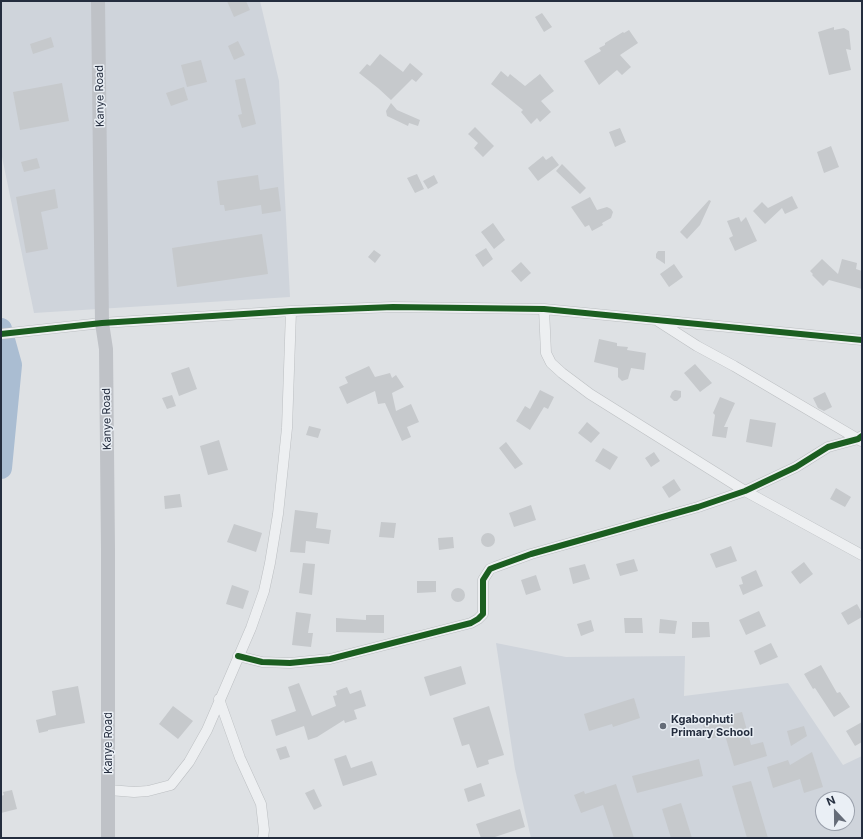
<!DOCTYPE html>
<style>
body{margin:0}
#map{position:relative;width:863px;height:839px;overflow:hidden;background:#dee1e4;font-family:Inter,sans-serif}
canvas{display:block}
.frame{position:absolute;inset:0;border:2px solid #242d3e;pointer-events:none}
.north{position:absolute;left:815px;top:791px;width:40px;height:40px;box-sizing:border-box;background:#eaeff5;border:1px solid #9ba1ac;border-radius:50%;rotate:338deg;font-size:11px;font-weight:700;line-height:16px;text-align:center;color:#242d3e}
.north::after{content:'';display:block;margin:auto;width:14px;height:18px;background:#656c78;clip-path:polygon(50% 0,100% 100%,50% 72%,0 100%)}
</style>
<div id="map">
<canvas width="863" height="839"></canvas>
<div class="frame"></div>
<div class="north">N</div>
</div>
<script>
const g = document.querySelector('canvas').getContext('2d');
g.lineJoin = 'round';
function paint(path, color) {
  g.fillStyle = color;
  g.fill(path, 'evenodd');
}
function poly(rows) {
  const path = new Path2D();
  for (const r of rows) {
    if (r.length === 3) {
      path.moveTo(r[0] + r[2], r[1]);
      path.arc(r[0], r[1], r[2], 0, 2 * Math.PI);
      continue;
    }
    path.moveTo(r[0], r[1]);
    for (let i = 2; i < r.length; i += 2) path.lineTo(r[i], r[i + 1]);
  }
  return path;
}
function trace(path, color, width, dash) {
  g.strokeStyle = color;
  g.lineWidth = width;
  g.lineCap = dash ? 'butt' : 'round';
  g.setLineDash(dash || []);
  g.stroke(path);
}
function write(font, color, halo, rows, align = 'center') {
  g.font = font + ' Inter,sans-serif';
  g.lineWidth = 3;
  g.setLineDash([]);
  g.textBaseline = 'middle';
  g.strokeStyle = halo;
  g.fillStyle = color;
  for (const [text, x, y, turn = 0] of rows) {
    g.save();
    g.translate(x, y);
    g.rotate((+turn || 0) * Math.PI / 180);
    g.textAlign = isNaN(turn) ? turn : align;
    if (halo) g.strokeText(text, 0, 0);
    g.fillText(text, 0, 0);
    g.restore();
  }
}
const built = poly([
 [1,1,260,1,279,81,290,297,34,313,1,152],
 [496,643,566,657,685,656,684,696,788,683,843,765,862,756,862,838,531,838,515,769],
 [823,799,847,799,847,823,823,823]
]);
const river = poly([
 [1,329,11,365,1,468]
]);
const building = poly([
 [227,1,246,1,250,10,234,17],
 [542,13,552,27,544,32,535,17],
 [834,27,834,30,844,28,849,31,851,50,846,49,851,70,829,75,818,32],
 [629,30,638,43,620,55,631,67,622,75,617,70,599,85,584,61,601,51,599,48,605,45,605,43,623,32,624,33],
 [51,37,54,47,33,54,30,44],
 [238,41,245,55,234,60,228,46],
 [380,54,403,72,410,63,423,74,416,82,412,79,391,100,378,88,359,73,367,64,370,66],
 [201,60,207,82,187,87,181,65],
 [501,71,508,77,510,74,525,86,540,74,554,91,541,101,551,112,540,122,537,118,531,124,521,112,523,110,491,84],
 [245,78,256,124,242,128,238,115,242,114,235,80],
 [62,83,69,121,20,130,13,92],
 [184,87,188,100,171,106,166,93],
 [391,103,397,110,420,120,418,126,409,123,408,126,387,116,386,111],
 [475,127,494,146,483,157,474,148,478,143,468,134],
 [620,128,626,142,615,147,609,132],
 [831,146,839,167,824,173,817,152],
 [543,156,546,160,552,156,559,165,538,181,528,168],
 [37,158,40,168,24,172,21,162],
 [562,164,586,188,580,194,556,171],
 [417,174,424,189,415,193,407,178],
 [258,175,260,190,278,187,281,211,262,214,261,205,225,211,224,205,220,205,217,181],
 [434,175,438,183,428,189,423,181],
 [55,189,58,208,41,212,48,249,26,253,16,197],
 [792,196,798,208,785,214,782,208,765,224,753,211,762,202,768,208],
 [590,197,597,210,607,207,611,209,613,212,611,218,602,223,603,225,592,231,589,225,585,227,571,207],
 [709,200,711,201,700,225,687,239,680,232],
 [739,217,741,222,746,217,757,241,735,251,729,238,733,236,727,221],
 [493,223,505,240,494,249,481,232],
 [262,234,268,274,177,287,172,248],
 [486,248,493,259,483,267,475,255],
 [374,250,381,255,375,263,368,257],
 [658,251,665,251,665,264,656,258,656,254],
 [822,259,838,274,842,259,857,263,856,269,862,271,862,289,829,280,823,286,812,275,813,274,810,271],
 [521,262,531,273,521,282,511,271],
 [674,264,683,277,669,287,660,274],
 [599,339,617,343,617,346,628,347,627,350,646,353,644,370,631,368,628,379,622,381,618,377,618,368,594,362],
 [695,364,712,383,700,392,684,373],
 [369,366,375,377,390,373,392,378,396,375,404,387,392,393,396,411,411,404,419,422,407,427,411,437,402,441,385,403,378,404,375,391,347,404,339,387,348,383,345,377],
 [189,367,197,389,179,396,171,373],
 [540,390,554,397,548,409,544,407,530,430,516,421,525,406,530,409],
 [675,390,681,391,681,397,677,401,674,401,670,397,672,392],
 [825,392,832,407,824,411,818,408,813,398],
 [172,395,176,406,167,409,162,398],
 [720,397,735,403,724,427,728,427,726,438,712,436,715,415,713,413],
 [750,419,776,423,772,447,746,442],
 [587,422,600,433,591,443,578,433],
 [309,426,321,429,318,438,306,435],
 [219,440,228,470,208,475,200,446],
 [506,442,523,464,515,469,499,448],
 [603,448,618,457,610,470,595,461],
 [654,452,660,461,651,467,645,458],
 [674,479,681,490,669,498,662,487],
 [836,488,851,497,845,507,830,499],
 [180,494,182,507,165,509,164,496],
 [531,505,536,520,514,527,509,513],
 [295,510,318,513,316,528,331,530,329,544,306,541,305,553,290,552],
 [381,522,396,523,394,538,379,537],
 [234,524,262,533,256,552,227,542],
 [488,540,7],
 [453,537,454,548,439,550,438,538],
 [731,546,737,561,716,568,710,554],
 [634,559,638,571,620,576,616,564],
 [804,562,813,574,800,584,791,572],
 [303,563,315,564,312,595,299,593],
 [585,564,590,579,573,584,569,568],
 [756,570,763,586,743,595,739,585,743,584,741,577],
 [536,575,541,590,526,595,521,580],
 [417,581,436,581,436,592,417,593],
 [232,585,249,591,243,609,226,604],
 [458,595,7],
 [857,604,862,613,862,617,848,625,841,613],
 [759,611,766,626,746,635,739,620],
 [296,612,311,614,308,633,313,633,311,647,292,645],
 [366,615,384,615,384,633,336,632,336,618,366,620],
 [624,618,642,618,643,633,625,633],
 [660,619,677,621,675,634,659,633],
 [591,620,594,631,581,636,577,624],
 [692,622,709,622,710,637,692,638],
 [771,643,778,657,760,665,754,651],
 [821,665,837,693,840,692,850,707,834,717,815,688,813,689,804,674],
 [461,666,466,684,430,696,424,677],
 [299,683,312,716,336,706,333,696,337,695,336,691,347,687,350,694,361,690,366,706,354,710,357,719,345,723,344,720,317,737,308,740,304,726,276,736,271,720,296,711,288,687],
 [78,686,85,723,48,730,48,731,39,733,36,720,56,715,52,691],
 [634,698,640,718,613,727,612,724,589,731,584,714],
 [173,706,193,721,178,739,159,724],
 [489,706,504,755,488,760,489,764,477,768,469,744,462,746,453,718],
 [742,712,751,745,763,742,767,756,734,766,725,735,707,740,702,722],
 [862,722,862,742,855,746,846,731],
 [804,726,807,736,791,746,787,731],
 [286,746,290,757,280,760,276,749],
 [812,752,823,787,804,793,800,779,773,788,767,767,788,760,790,765],
 [346,755,351,768,372,761,377,775,343,786,334,759],
 [699,759,703,776,637,793,632,776],
 [751,781,768,838,747,838,732,786],
 [481,783,485,796,468,802,464,789],
 [616,784,634,838,614,838,603,805,581,813,574,795,584,791,585,794],
 [314,789,322,806,314,810,305,793],
 [12,790,17,809,1,813,1,796,4,795,3,792],
 [681,803,692,838,671,838,662,809],
 [520,809,525,827,492,838,481,838,476,824]
]);
const street = poly([
 [544,309,546,353,551,363,562,373,590,394,745,491,862,555],
 [658,321,697,346,734,366,861,441],
 [1,334,102,323,291,311,393,307,544,309,862,340],
 [238,656,262,662,290,663,330,659,471,623,478,619,483,614,483,580,490,569,495,567,531,554,698,507,745,491,796,467,828,447,858,439,862,436],
 [219,699,240,758,261,804,264,830,263,838],
 [109,790,134,792,148,791,171,785,189,762,207,730,251,628,264,591,270,563,278,514,287,428,291,311]
]);
const secondary = poly([
 [98,1,102,323,106,349,108,549,108,838]
]);
const cycleway = poly([
 [1,334,102,323,291,311,393,307,544,309,862,340],
 [238,656,262,662,290,663,330,659,471,623,478,619,483,614,483,580,490,569,495,567,531,554,698,507,745,491,796,467,828,447,858,439,862,436]
]);
const markers = [
 [663,726,4,"#656c78"]
];
const streetNames = [
 ["Kanye Road",100,96,-91],
 ["Kanye Road",107,419,-91],
 ["Kanye Road",109,743,-90]
];
const poiNames = [
 ["Kgabophuti",671,720],
 ["Primary School",671,733]
];
paint(built, '#cfd4db');
trace(river, '#aabdd2', 22);
paint(building, '#c6c9cc');
trace(street, '#bcbfc2', 11);
trace(street, '#edeff1', 10);
trace(secondary, '#bfc2c7', 14);
trace(cycleway, '#1b5e20', 6);
for (const [x, y, r, color] of markers) {
  const dot = new Path2D();
  dot.arc(x, y, r, 0, 2 * Math.PI);
  g.fillStyle = color;
  g.fill(dot);
  trace(dot, '#eaeff5', 1.5);
}
write('11px', '#242d3e', '#eaeff5', streetNames);
write('bold 11px', '#242d3e', '#eaeff5', poiNames, 'left');
</script>
